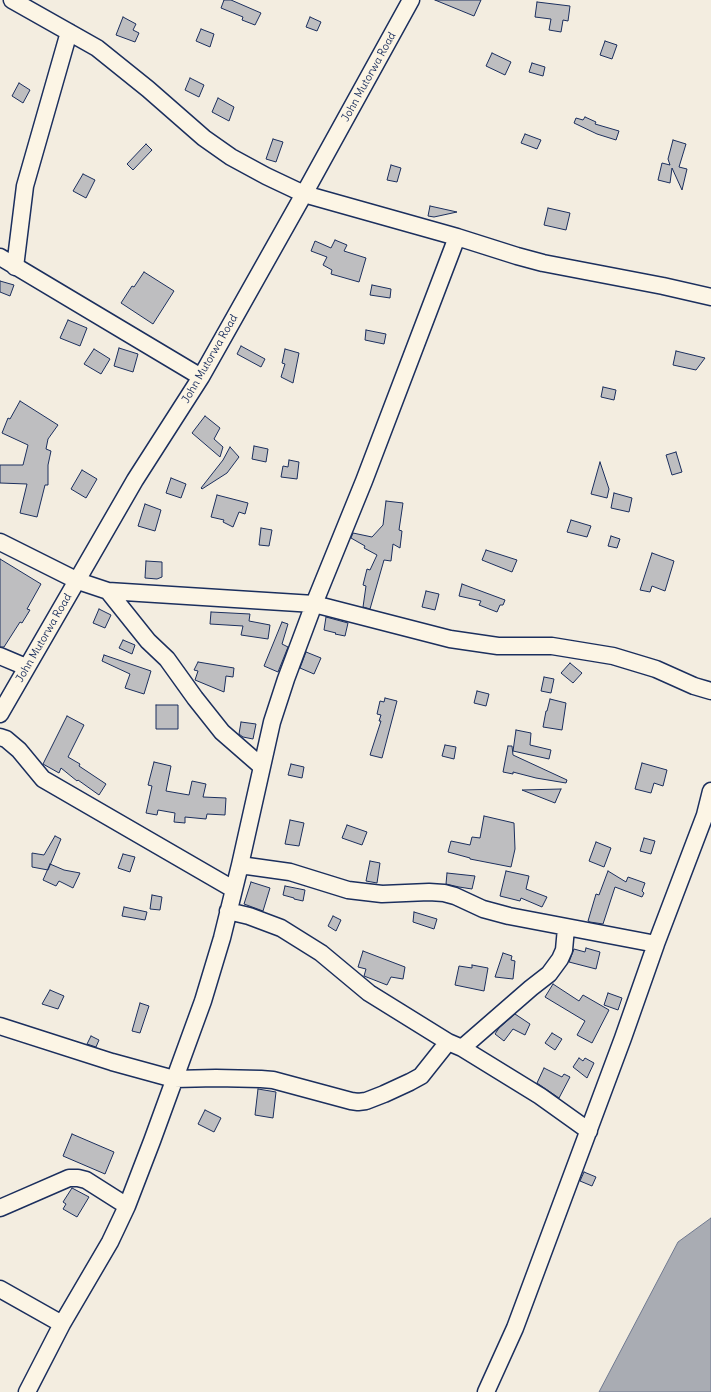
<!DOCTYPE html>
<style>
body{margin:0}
canvas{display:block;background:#f3ede0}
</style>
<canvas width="711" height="1392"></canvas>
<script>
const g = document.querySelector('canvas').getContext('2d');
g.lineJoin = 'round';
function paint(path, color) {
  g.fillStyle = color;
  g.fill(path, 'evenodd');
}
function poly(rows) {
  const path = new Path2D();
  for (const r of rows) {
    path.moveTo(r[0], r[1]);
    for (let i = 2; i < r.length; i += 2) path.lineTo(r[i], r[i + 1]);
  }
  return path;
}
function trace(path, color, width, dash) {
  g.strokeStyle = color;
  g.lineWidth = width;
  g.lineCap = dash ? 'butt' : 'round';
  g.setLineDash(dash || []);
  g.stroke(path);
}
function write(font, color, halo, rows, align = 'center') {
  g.font = font + ' Delius,sans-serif';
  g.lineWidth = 3.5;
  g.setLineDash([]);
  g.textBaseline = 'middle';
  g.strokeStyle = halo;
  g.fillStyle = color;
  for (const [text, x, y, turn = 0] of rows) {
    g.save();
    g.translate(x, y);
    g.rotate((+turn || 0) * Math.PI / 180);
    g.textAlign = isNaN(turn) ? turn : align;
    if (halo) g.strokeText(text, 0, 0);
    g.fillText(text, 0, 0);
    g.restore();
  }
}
const water = poly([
 [711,1218,711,1392,599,1392,678,1242,711,1218]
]);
const building = poly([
 [224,0,231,0,261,13,255,25,242,20,243,17,221,8,224,0],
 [435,0,481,0,474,16,435,0],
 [537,2,570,6,568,21,563,20,561,32,549,30,551,19,535,17,537,2],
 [123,17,136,24,133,30,139,33,135,42,116,35,123,17],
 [310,17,321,22,317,31,306,27,310,17],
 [201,29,214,34,210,47,196,41,201,29],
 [605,41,617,45,612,59,600,55,605,41],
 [492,53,511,62,505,75,486,66,492,53],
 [532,63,545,67,543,76,529,72,532,63],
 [190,78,204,85,199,97,185,90,190,78],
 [19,83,30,90,23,103,12,96,19,83],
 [218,98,234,107,229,121,212,112,218,98],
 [585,117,596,122,595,124,619,131,616,140,597,134,574,123,576,118,583,120,585,117],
 [525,134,541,140,537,149,521,143,525,134],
 [273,139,283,142,276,162,266,159,273,139],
 [673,140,686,144,679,167,687,169,682,190,672,168,670,183,658,180,662,163,670,165,668,159,673,140],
 [146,144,152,150,133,170,127,164,146,144],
 [391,165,401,168,397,182,387,180,391,165],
 [83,174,95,180,86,198,73,191,83,174],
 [430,206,457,212,434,217,428,216,430,206],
 [548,208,570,213,566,230,544,225,548,208],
 [335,240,347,245,344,251,366,258,359,282,331,274,332,270,323,265,327,257,311,251,315,241,331,248,335,240],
 [144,272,174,291,153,324,121,303,132,286,134,287,144,272],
 [0,281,14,285,10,296,0,292,0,281],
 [372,285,391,289,390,298,370,295,372,285],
 [68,320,87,328,80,346,60,338,68,320],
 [366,330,386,334,384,344,365,340,366,330],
 [241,346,265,359,261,367,237,354,241,346],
 [119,348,138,354,133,372,114,366,119,348],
 [94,349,110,359,101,374,84,364,94,349],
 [285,349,299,353,293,383,281,377,285,364,282,363,285,349],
 [676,351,705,358,696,370,673,365,676,351],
 [603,387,616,390,614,400,601,397,603,387],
 [20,401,58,425,48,439,46,449,51,451,48,465,48,485,45,485,37,517,20,513,27,484,0,483,0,465,23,465,28,445,2,433,8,418,10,419,20,401],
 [205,416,220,428,214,439,223,447,220,457,192,433,205,416],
 [254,446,268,449,266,462,252,459,254,446],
 [230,447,239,457,227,473,202,489,201,488,223,460,230,447],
 [676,452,682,472,672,475,666,455,676,452],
 [289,460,299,462,297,479,281,477,283,466,288,467,289,460],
 [600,462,609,489,607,498,591,494,600,462],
 [82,470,97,479,86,498,71,489,82,470],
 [171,478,186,484,181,498,166,493,171,478],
 [614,493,632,498,629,512,611,508,614,493],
 [217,495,248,503,245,514,239,512,233,527,223,522,224,520,211,517,217,495],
 [386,501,403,503,399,530,402,531,400,548,393,544,391,561,384,560,370,609,363,607,366,586,363,585,367,569,370,570,377,555,364,548,365,546,351,538,353,533,372,537,383,525,386,501],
 [145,504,161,510,155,531,138,526,145,504],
 [571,520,591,526,587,537,567,532,571,520],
 [261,528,272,530,269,546,259,545,261,528],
 [611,536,620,539,617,548,608,546,611,536],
 [486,550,517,560,512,572,482,560,486,550],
 [652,553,674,561,665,591,652,586,650,592,640,590,652,553],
 [0,559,41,584,27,609,30,610,22,623,20,622,4,647,0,647,0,559],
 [146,561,162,562,162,577,157,579,145,578,146,561],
 [462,584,505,600,503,605,500,605,497,612,479,605,481,601,459,596,462,584],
 [426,591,439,594,435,610,422,607,426,591],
 [99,609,111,615,105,628,93,623,99,609],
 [211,612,250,614,249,621,270,625,268,639,241,635,243,626,210,624,211,612],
 [326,617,348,623,345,636,335,634,336,633,324,630,326,617],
 [282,622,288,624,282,644,288,647,278,672,264,666,282,622],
 [123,640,135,645,132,654,119,648,123,640],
 [306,652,321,658,314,674,300,668,306,652],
 [104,655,151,671,144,694,125,688,130,674,102,661,104,655],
 [198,662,234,668,233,677,226,676,224,692,195,680,198,671,194,670,198,662],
 [570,663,582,673,573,683,561,673,570,663],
 [544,677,554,679,551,693,541,691,544,677],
 [477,691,489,694,486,706,474,703,477,691],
 [385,698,397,701,382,758,370,755,381,721,379,721,381,715,377,714,380,701,384,702,385,698],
 [550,699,566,703,562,730,543,727,546,711,547,711,550,699],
 [156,705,178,705,178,729,156,729,156,705],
 [67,716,84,725,68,757,80,764,79,766,106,784,99,795,78,780,77,781,61,768,59,773,43,764,67,716],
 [241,722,256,724,253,739,243,737,239,734,241,722],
 [516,730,531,733,530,745,551,750,549,759,513,751,516,730],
 [445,745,456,747,454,759,442,756,445,745],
 [508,746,512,746,513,755,567,780,566,783,536,778,513,772,513,774,503,772,508,746],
 [154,762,171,766,166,791,189,795,192,781,206,784,203,797,226,798,225,815,207,814,206,819,185,817,185,823,174,822,175,813,158,810,157,815,146,813,152,786,148,785,154,762],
 [642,763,667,770,663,786,654,783,651,793,635,789,642,763],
 [291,764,304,767,302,778,288,775,291,764],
 [561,789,555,803,522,790,561,789],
 [484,816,514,823,515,849,511,867,470,859,470,858,448,852,451,841,470,845,472,837,480,838,484,816],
 [290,820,304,823,299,846,285,844,290,820],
 [347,825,367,832,362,845,342,838,347,825],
 [55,836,61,839,48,870,32,867,32,853,44,855,55,836],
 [644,838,655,841,651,854,640,851,644,838],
 [596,842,611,848,604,867,589,861,596,842],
 [123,854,135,857,130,872,118,868,123,854],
 [370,861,380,863,377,883,366,881,370,861],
 [50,864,64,870,80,873,73,888,59,881,56,886,43,880,50,864],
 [506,871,529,876,526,889,547,897,542,907,521,898,520,901,500,896,506,871],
 [608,871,626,882,628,877,645,883,642,891,644,893,642,897,615,887,603,924,590,922,588,921,596,894,599,895,608,871],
 [447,873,475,876,472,889,459,887,446,884,447,873],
 [251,882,270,888,263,911,244,904,251,882],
 [285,886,305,890,303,901,294,899,294,898,283,895,285,886],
 [152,895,162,897,160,910,150,909,152,895],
 [124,907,147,912,145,920,122,916,124,907],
 [414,912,437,919,434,929,413,922,414,912],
 [333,916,341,920,336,931,328,926,333,916],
 [586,948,600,952,596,969,569,962,574,949,585,952,586,948],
 [363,951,405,967,403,979,391,977,387,985,364,976,366,969,358,967,363,951],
 [503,953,512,956,511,960,515,961,513,979,495,977,503,953],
 [472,965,488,968,484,991,455,985,459,966,472,968,472,965],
 [553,984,579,1001,583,995,609,1010,592,1043,577,1035,585,1021,545,997,553,984],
 [50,990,64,996,58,1009,42,1004,50,990],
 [608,993,622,998,618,1010,604,1005,608,993],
 [140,1003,149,1006,140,1033,132,1031,140,1003],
 [515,1014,530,1024,525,1035,513,1029,504,1041,495,1034,499,1028,515,1014],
 [552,1033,562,1039,555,1050,545,1043,552,1033],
 [91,1036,99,1040,96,1047,87,1044,91,1036],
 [579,1058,583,1061,585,1058,594,1063,587,1078,573,1067,579,1058],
 [544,1068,562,1077,564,1074,570,1077,559,1098,537,1083,544,1068],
 [258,1089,276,1092,273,1118,255,1115,258,1089],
 [205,1110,221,1118,214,1132,198,1124,205,1110],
 [72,1134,114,1152,105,1174,63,1156,72,1134],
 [584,1172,596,1177,592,1186,580,1181,584,1172],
 [72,1188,89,1197,77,1217,63,1209,66,1204,63,1202,72,1188]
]);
const minor = poly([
 [12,0,97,48,148,89,204,138,231,157,266,176,304,194,457,237,517,256,543,263,663,286,711,297],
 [0,257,201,377],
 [15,267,25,186,69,32],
 [0,542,78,581,108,591,314,604,450,639,498,646,552,646,613,656,656,669,694,686,711,691],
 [108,591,148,641,167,659,195,698,222,732,261,766],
 [0,656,26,667],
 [0,714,135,480,201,377,304,194,411,0],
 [0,737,6,739,19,750,43,779,233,889],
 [240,865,290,872,348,890,382,894,429,892,444,893,455,896,483,909,509,916,656,944],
 [228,911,249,916,281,928,321,953,369,993,448,1042,462,1048,531,988,549,974,560,959,564,950,566,928],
 [0,1026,112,1062,174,1079,216,1078,261,1079,273,1080,351,1101,358,1102,366,1101,384,1094,410,1082,421,1076,448,1042],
 [462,1048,540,1096,589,1131],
 [0,1208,69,1178,78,1178,86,1180,127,1206],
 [0,1289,62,1324],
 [27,1392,62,1324,110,1242,127,1206,152,1141,203,1001,222,938,240,865,272,722,286,679,314,604,364,481,457,237],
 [486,1392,515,1328,623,1038,656,944,705,815,711,791]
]);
const streetNames = [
 ["John Mutorwa Road",369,77,-61],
 ["John Mutorwa Road",210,359,-60],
 ["John Mutorwa Road",44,638,-60]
];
paint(water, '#a9acb3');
trace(water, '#707a91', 1);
paint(building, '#bebec0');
trace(building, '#1b2f5e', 1);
trace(minor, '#1b2f5e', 19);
trace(minor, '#fcf5e5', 16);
write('11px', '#1b2f5e', '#fcf5e5', streetNames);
</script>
